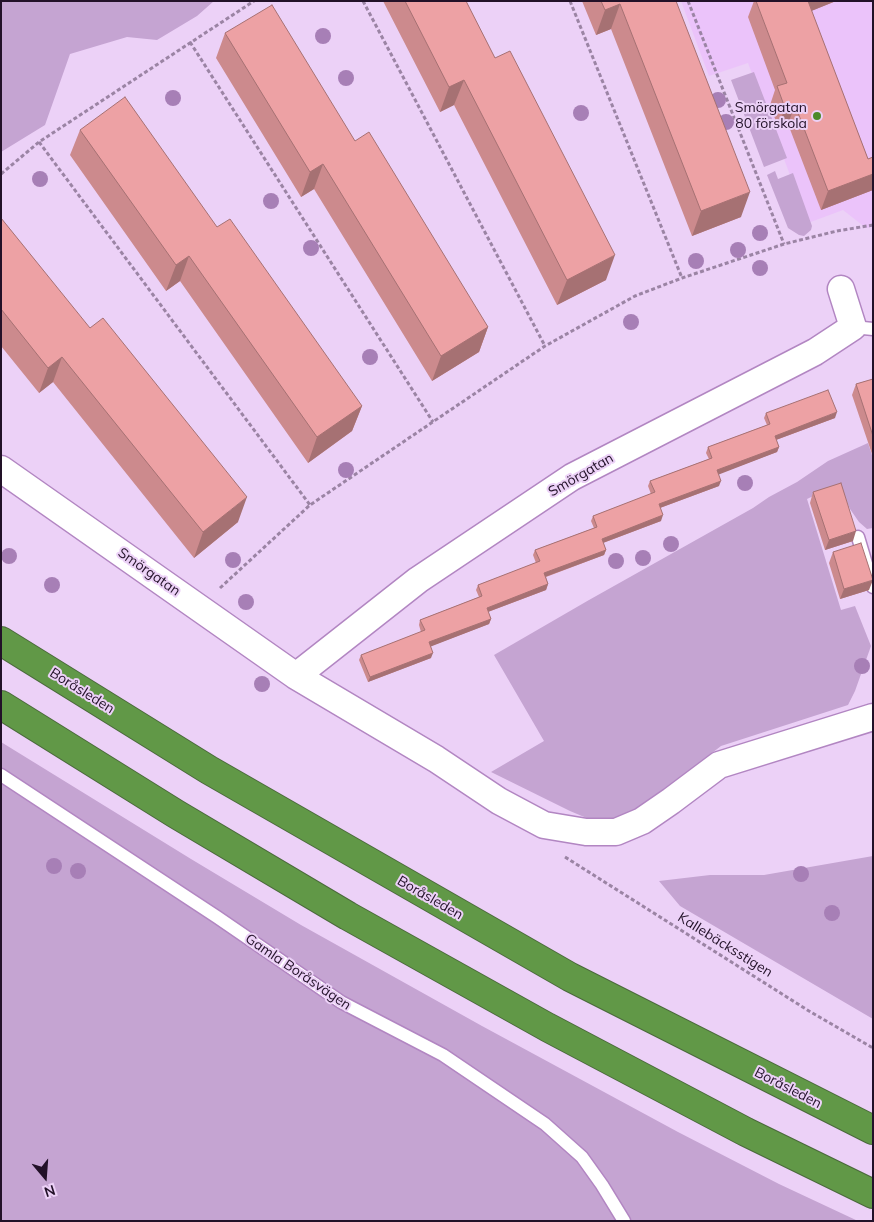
<!DOCTYPE html>
<meta charset="utf-8">
<style>
body{margin:0}
#map{position:relative;width:874px;height:1222px;overflow:hidden;background:#ecd1f7;font-family:Mulish,sans-serif}
canvas{display:block}
.frame{position:absolute;inset:0;border:2px solid #221128;pointer-events:none}
.north{position:absolute;left:20px;top:1152px;width:50px;height:50px;-webkit-text-stroke:4px #ecd1f7;paint-order:stroke;rotate:162deg;font-size:14px;font-weight:700;line-height:20px;text-align:center;color:#221128}
.north::after{content:'';display:block;margin:auto;width:18px;height:22px;background:#221128;clip-path:polygon(50% 0,100% 100%,50% 72%,0 100%)}
</style>
<div id="map">
<canvas width="874" height="1222"></canvas>
<div class="frame"></div>
<div class="north">N</div>
</div>
<script>
const g = document.querySelector('canvas').getContext('2d');
g.lineJoin = 'round';
function paint(path, color) {
  g.fillStyle = color;
  g.fill(path, 'evenodd');
}
function poly(rows) {
  const path = new Path2D();
  for (const r of rows) {
    path.moveTo(r[0], r[1]);
    for (let i = 2; i < r.length; i += 2) path.lineTo(r[i], r[i + 1]);
  }
  return path;
}
function trace(path, color, width, dash) {
  g.strokeStyle = color;
  g.lineWidth = width;
  g.lineCap = dash ? 'butt' : 'round';
  g.setLineDash(dash || []);
  g.stroke(path);
}
function write(font, color, halo, rows, align = 'center') {
  g.font = font + ' Mulish,sans-serif';
  g.lineWidth = 4;
  g.setLineDash([]);
  g.textBaseline = 'middle';
  g.strokeStyle = halo;
  g.fillStyle = color;
  for (const [text, x, y, turn = 0] of rows) {
    g.save();
    g.translate(x, y);
    g.rotate((+turn || 0) * Math.PI / 180);
    g.textAlign = isNaN(turn) ? turn : align;
    if (halo) g.strokeText(text, 0, 0);
    g.fillText(text, 0, 0);
    g.restore();
  }
}
const built = poly([
 [681,1,873,1,873,227,866,228,843,210,808,223,748,63,709,76]
]);
const green = poly([
 [1,1,214,1,197,16,157,40,127,37,70,54,45,125,1,152],
 [754,72,787,158,764,167,731,80],
 [775,171,778,179,793,173,812,226,811,230,804,236,799,235,788,228,767,175],
 [868,443,873,458,873,528,867,529,859,522,850,509,842,491,828,489,807,499,841,610,855,606,871,646,855,691,848,705,721,746,686,773,663,794,633,814,611,820,589,819,570,811,491,772,544,741,494,655,589,600,753,508,769,497,797,482,828,461],
 [1,742,191,859,301,925,482,1026,678,1132,779,1184,858,1221,1,1221],
 [873,856,873,1019,680,906,659,881,710,875,764,875]
]);
const path = poly([
 [363,1,545,346],
 [570,1,682,278],
 [688,1,784,244],
 [190,42,433,422],
 [39,142,310,505],
 [1,174,39,142,254,1],
 [220,588,310,505,545,346,635,296,682,278,784,244,837,231,873,225],
 [565,857,809,1011,873,1048]
]);
const lane = poly([
 [853,327,873,329],
 [858,537,873,587],
 [1,775,217,917,341,1002,443,1055,545,1124,582,1157,602,1185,624,1221]
]);
const street = poly([
 [1,469,296,676,436,759,499,801,544,825,586,832,616,832,642,821,671,801,719,765,873,717],
 [296,676,418,580,572,477,815,352,853,327,841,289]
]);
const highway = poly([
 [1,641,209,770,570,977,873,1130],
 [1,705,176,814,348,916,547,1027,746,1132,873,1194]
]);
const trees = [
 [323,36],
 [346,78],
 [173,98],
 [718,100],
 [581,113],
 [726,122],
 [40,179],
 [271,201],
 [760,233],
 [311,248],
 [738,250],
 [696,261],
 [760,268],
 [631,322],
 [370,357],
 [346,470],
 [745,483],
 [671,544],
 [9,556],
 [643,558],
 [233,560],
 [616,561],
 [52,585],
 [246,602],
 [862,666],
 [262,684],
 [54,866],
 [78,871],
 [801,874],
 [832,913]
];
const wall = poly([
 [383,1,466,1,606,280,557,305,454,105,440,112],
 [582,1,676,1,741,217,692,236,611,29,596,35],
 [754,1,836,1,811,11,868,159,873,157,873,190,821,210,788,124,778,127,770,105,775,90,748,17],
 [225,33,355,141,488,327,479,352,432,381,314,189,301,197,216,58],
 [80,130,217,227,362,406,352,431,308,463,180,281,166,291,70,155],
 [1,218,238,522,194,558,53,382,39,393,1,346],
 [873,379,873,457,852,395,856,384],
 [766,413,835,418,776,440,779,447,777,452,718,474,719,486,660,508,661,521,603,543,606,550,604,555,546,577,548,584,546,590,488,612,491,619,489,624,431,646,431,658,368,682,359,660,361,655,421,632,419,625,420,620,479,597,476,590,478,585,536,563,533,555,535,550,594,528,591,521,593,516,651,494,648,486,650,481,709,459,706,453,708,447,767,425,764,418],
 [813,492,853,541,825,550,810,503],
 [833,552,869,590,840,599,829,563]
]);
const shadedWall = poly([
 [804,1,836,1,799,16],
 [620,4,611,29,596,35,605,10],
 [464,80,454,105,440,112,449,87],
 [795,105,788,124,778,127,785,108],
 [323,164,314,189,301,197,310,172],
 [873,174,873,190,821,210,828,191],
 [750,192,741,217,692,236,701,211],
 [615,255,606,280,557,305,567,280],
 [189,256,180,281,166,291,176,265],
 [488,327,479,352,432,381,441,356],
 [62,357,53,382,39,393,48,368],
 [362,406,352,431,308,463,317,437],
 [837,412,835,418,773,441,775,436],
 [779,447,777,452,715,476,717,470],
 [721,481,719,486,657,509,659,504],
 [247,497,238,522,194,558,203,532],
 [663,515,661,521,600,544,602,539],
 [856,531,853,541,825,550,829,540],
 [606,550,604,555,542,578,544,573],
 [873,580,869,590,840,599,844,589],
 [548,584,546,590,485,613,487,608],
 [491,619,489,624,427,648,429,642],
 [433,653,431,658,368,682,370,677]
]);
const building = poly([
 [405,1,466,1,495,58,510,51,615,255,567,280,464,80,449,87,405,1],
 [601,1,676,1,750,192,701,211,620,4,605,10,601,1],
 [756,1,808,1,868,159,873,157,873,174,828,191,795,105,785,108,777,86,787,83,756,1],
 [272,5,355,141,369,132,488,327,441,356,323,164,310,172,225,33,272,5],
 [125,97,217,227,230,219,362,406,317,437,189,256,176,265,80,130,125,97],
 [1,218,90,328,103,318,247,497,203,532,62,357,48,368,1,309,1,218],
 [873,379,873,436,856,384,873,379],
 [828,390,837,412,775,436,779,447,717,470,721,481,659,504,663,515,602,539,606,550,544,573,548,584,487,608,491,619,429,642,433,653,370,677,361,655,425,630,420,620,482,596,478,585,540,561,535,550,597,527,593,516,655,492,650,481,712,458,708,447,770,424,766,413,828,390],
 [841,483,856,531,829,540,813,492,841,483],
 [861,543,873,580,844,589,833,552,861,543]
]);
const markers = [
 [817,116,5,"#4c8a2a"]
];
const poiNames = [
 ["Smörgatan",807,108],
 ["80 förskola",807,124]
];
const streetNames = [
 ["Smörgatan",581,475,-30],
 ["Smörgatan",149,572,35],
 ["Boråsleden",82,691,32],
 ["Boråsleden",430,898,30],
 ["Kallebäcksstigen",725,945,32],
 ["Gamla Boråsvägen",298,972,34],
 ["Boråsleden",788,1088,27]
];
paint(built, '#ebc3fa');
paint(green, '#c5a4d2');
trace(lane, '#b286c2', 15);
trace(street, '#b286c2', 29);
trace(highway, '#4b693c', 30);
trace(path, '#9b84a4', 3, [4, 2.5]);
trace(lane, '#fff', 12);
trace(street, '#fff', 26);
trace(highway, '#619847', 28);
g.fillStyle = '#a77fb6';
for (const [x, y] of trees) {
  g.beginPath();
  g.arc(x, y, 8, 0, 2 * Math.PI);
  g.fill();
}
paint(wall, '#cc8a8d');
paint(shadedWall, '#a67173');
paint(building, '#eda1a4');
trace(building, '#a67173', 1);
for (const [x, y, r, color] of markers) {
  const dot = new Path2D();
  dot.arc(x, y, r, 0, 2 * Math.PI);
  g.fillStyle = color;
  g.fill(dot);
  trace(dot, '#ecd1f7', 2);
}
write('14px', '#221128', '#ecd1f7', poiNames, 'right');
write('14px', '#221128', '#ecd1f7', streetNames);
</script>
